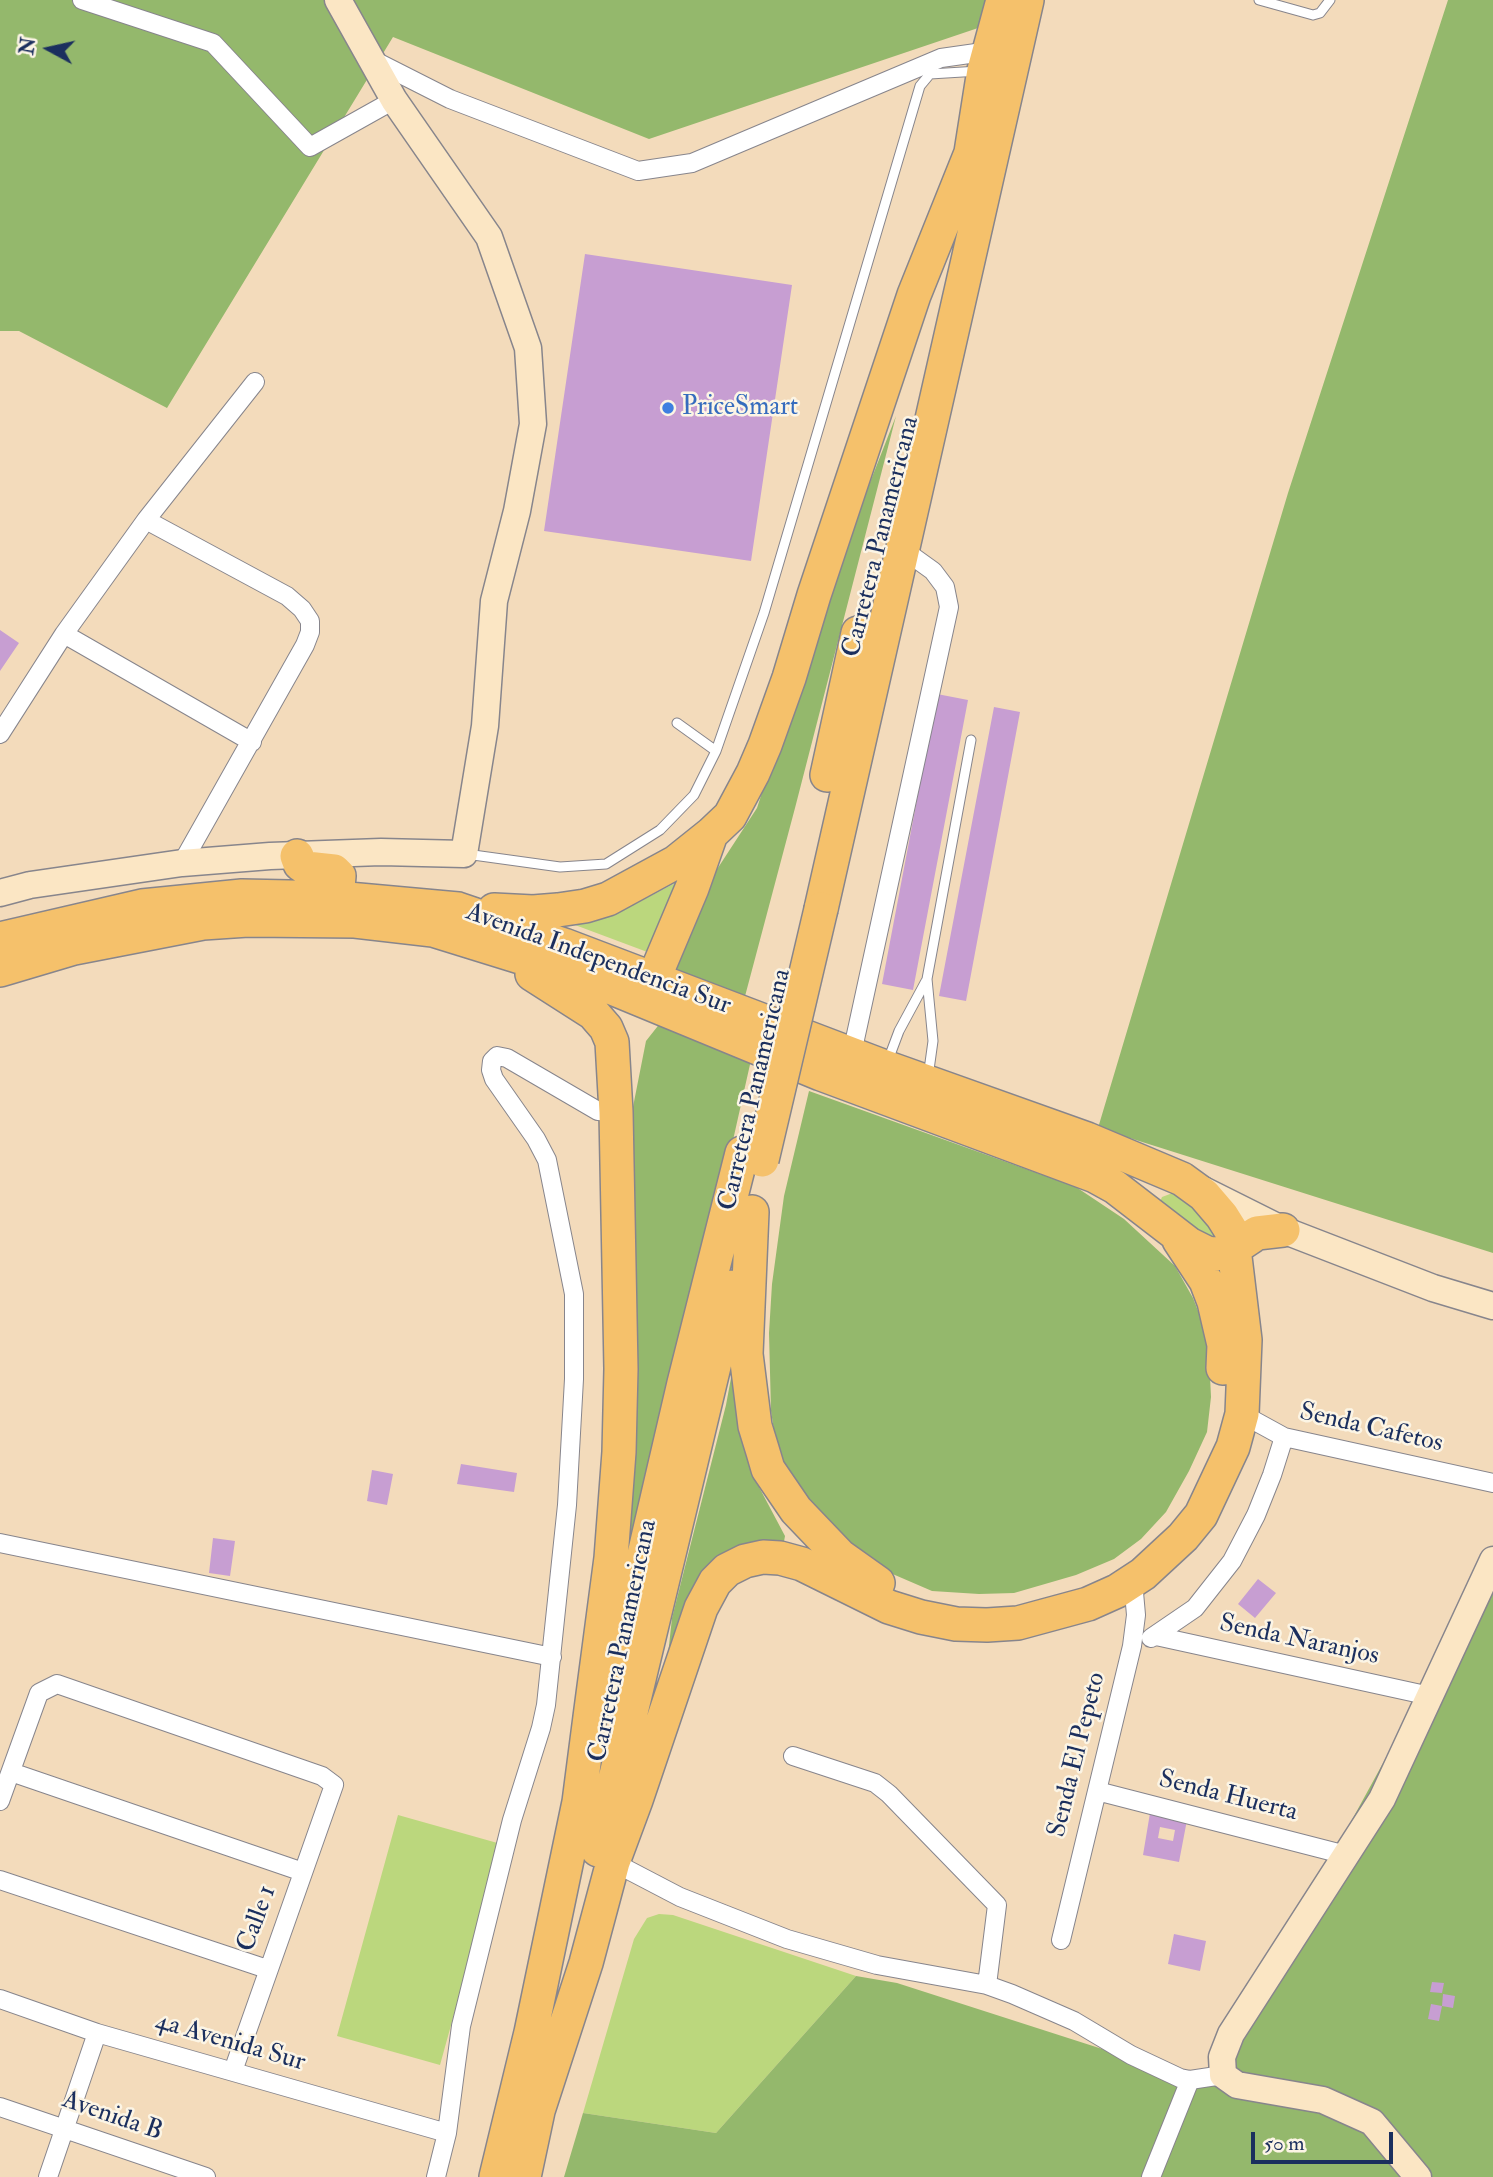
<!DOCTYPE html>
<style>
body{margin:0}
#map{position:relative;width:1493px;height:2177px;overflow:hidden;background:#f3dbbb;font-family:"IM FELL Double Pica",serif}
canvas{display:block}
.north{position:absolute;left:14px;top:14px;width:70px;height:70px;-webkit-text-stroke:5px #fcf5e5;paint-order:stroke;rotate:278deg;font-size:19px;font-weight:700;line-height:28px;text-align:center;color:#1b2f5e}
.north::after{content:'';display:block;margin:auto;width:24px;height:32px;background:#1b2f5e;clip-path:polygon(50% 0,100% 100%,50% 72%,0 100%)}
.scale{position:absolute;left:1251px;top:2132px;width:142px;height:32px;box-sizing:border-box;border:4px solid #1b2f5e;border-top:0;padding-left:9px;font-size:21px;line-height:24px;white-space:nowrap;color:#1b2f5e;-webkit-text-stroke:5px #fcf5e5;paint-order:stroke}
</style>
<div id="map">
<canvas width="1493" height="2177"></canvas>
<div class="north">N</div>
<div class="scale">50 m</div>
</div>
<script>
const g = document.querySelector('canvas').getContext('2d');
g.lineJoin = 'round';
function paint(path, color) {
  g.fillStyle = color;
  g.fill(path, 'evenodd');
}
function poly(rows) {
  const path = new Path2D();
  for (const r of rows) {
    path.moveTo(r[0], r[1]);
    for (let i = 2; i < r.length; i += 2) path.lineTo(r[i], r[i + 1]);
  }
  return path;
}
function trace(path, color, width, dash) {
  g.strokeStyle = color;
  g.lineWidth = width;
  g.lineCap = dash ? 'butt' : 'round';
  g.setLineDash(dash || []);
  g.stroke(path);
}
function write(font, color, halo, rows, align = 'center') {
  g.font = font + ' "IM FELL Double Pica",serif';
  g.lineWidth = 5;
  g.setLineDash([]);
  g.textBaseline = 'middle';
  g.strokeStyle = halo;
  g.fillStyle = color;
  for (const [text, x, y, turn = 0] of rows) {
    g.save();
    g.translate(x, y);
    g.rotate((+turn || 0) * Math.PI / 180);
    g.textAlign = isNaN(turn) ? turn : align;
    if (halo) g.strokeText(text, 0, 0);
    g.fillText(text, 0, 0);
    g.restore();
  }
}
const green = poly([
 [681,880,650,953,559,919,617,911,637,903],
 [1178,1191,1221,1225,1214,1245,1159,1204,1162,1197],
 [398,1815,501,1844,440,2065,337,2036],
 [659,1914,673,1915,856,1976,716,2133,583,2113,634,1939,647,1918]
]);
const forest = poly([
 [0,0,986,0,981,27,649,139,393,37,167,408,19,331,0,331],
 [1448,0,1493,0,1493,1253,1098,1128,1288,493],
 [896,416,795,808,744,1000,671,974,695,903,757,808,833,577],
 [661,1022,751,1060,626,1617,636,1374,631,1117,646,1041],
 [809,1091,1076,1187,1124,1219,1175,1266,1193,1298,1204,1326,1209,1355,1211,1397,1207,1432,1189,1471,1166,1512,1141,1539,1114,1559,1076,1575,1014,1593,979,1594,932,1591,881,1569,850,1545,791,1483,777,1450,771,1411,769,1333,772,1284,784,1196],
 [738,1340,746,1443,759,1487,785,1536,783,1547,765,1546,668,1655,672,1618,726,1405],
 [1493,1562,1493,2177,564,2177,583,2113,716,2133,856,1976,897,1983,1208,2083]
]);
const building = poly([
 [585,254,792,285,751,561,544,531],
 [0,630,19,643,0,671],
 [937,694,968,700,913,990,882,984],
 [994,707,1020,712,966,1001,939,996],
 [461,1464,517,1473,514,1492,457,1484],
 [372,1470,393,1474,387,1505,367,1501],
 [213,1538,235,1541,230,1576,209,1573],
 [1258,1579,1276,1593,1255,1618,1238,1604],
 [1150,1813,1187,1820,1179,1862,1143,1855],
 [1160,1827,1175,1830,1173,1841,1158,1838],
 [1174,1934,1206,1941,1200,1971,1168,1964],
 [1432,1982,1444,1983,1442,1993,1430,1992],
 [1443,1994,1455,1996,1453,2008,1442,2006,1439,2021,1428,2019,1431,2004,1442,2006]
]);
const lane = poly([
 [1259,0,1313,15,1320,13,1330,0],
 [677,723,716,751,764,613,920,86,930,74,979,71],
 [466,854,560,867,606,864,660,830,694,795,716,751],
 [887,1063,899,1031,926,981],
 [928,1077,933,1041,927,979,971,740]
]);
const street = poly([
 [82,0,213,43,310,147,394,100],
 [373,60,450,99,638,171,692,163,941,58,990,51],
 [146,520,287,596,302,609,310,621,310,632,305,645,182,863],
 [64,634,252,742],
 [0,734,64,634,146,520,255,382],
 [852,1053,949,607,945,587,933,571,901,548],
 [1242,1414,1284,1437,1493,1483],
 [0,1543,552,1657],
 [1156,1636,1430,1696],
 [1151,1638,1195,1608,1232,1561,1256,1515,1272,1475,1284,1437],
 [793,1756,875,1783,889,1794,997,1905,987,1985],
 [11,1772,303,1872],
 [1097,1791,1346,1855],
 [0,1801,39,1693,57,1684,322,1776,334,1785,233,2071],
 [613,1862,680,1897,787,1939,877,1965,987,1985,1012,1994,1074,2021,1131,2055,1180,2078,1190,2080,1223,2075],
 [0,1880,267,1969],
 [1061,1940,1132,1646,1136,1615,1133,1581],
 [0,1999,97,2033,447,2133],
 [0,2107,206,2177],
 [48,2177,97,2033],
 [436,2177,447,2133,461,2026,512,1820,541,1728,546,1705,567,1505,574,1379,574,1294,547,1160,536,1139,494,1079,491,1070,492,1061,497,1056,507,1058,598,1111,616,1112],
 [1151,2177,1190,2080]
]);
const secondary = poly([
 [0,893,30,885,182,863,270,856,381,852,464,854,485,726,494,601,517,511,533,424,528,348,489,237,394,100,338,0],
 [1203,1190,1283,1230,1433,1288,1493,1306],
 [1418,2177,1372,2122,1323,2100,1237,2085,1223,2075,1222,2057,1231,2034,1382,1799,1493,1560]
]);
const highway = poly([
 [969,165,984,70,1003,0],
 [827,775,858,633],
 [297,856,300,864,306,868,334,871,339,876,337,898],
 [821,909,1027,0],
 [494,910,533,912,558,910,585,906,608,899,676,862,711,834,730,816,753,773,765,745,789,678,814,595,914,295,971,153],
 [0,939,142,906,242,896,337,898,458,909,564,945,885,1067,1087,1139,1182,1179,1204,1195,1222,1216,1232,1232,1245,1340,1242,1414,1233,1447,1201,1515,1183,1537,1143,1574,1117,1591,1088,1604,1018,1623,987,1625,956,1624,921,1617,889,1607,802,1564,780,1558,763,1557,745,1561,727,1570,715,1582,701,1608,636,1800,613,1862,586,1963,536,2117],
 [0,970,74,948,203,923,248,920,355,921,433,930,588,978,821,1074,1095,1176,1115,1187,1189,1244,1209,1254,1227,1253,1257,1233,1283,1230],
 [663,999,657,978,657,971,692,888,711,834],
 [752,1212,746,1354,755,1426,763,1452,768,1469,796,1510,840,1556,878,1583],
 [1179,1240,1206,1281,1214,1302,1224,1345,1223,1368],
 [613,1688,684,1383,742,1153],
 [598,1850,733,1287],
 [529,2042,579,1802,590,1717,611,1558,619,1452,621,1369,616,1112,612,1042,606,1028,593,1013,532,974],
 [496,2177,534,2020],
 [524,2177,541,2097]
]);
const highwayBridge = poly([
 [762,1160,821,909]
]);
const markers = [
 [668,408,7,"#3f7fe0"]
];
const shopNames = [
 ["PriceSmart",682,408]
];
const streetNames = [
 ["Carretera Panamericana",882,537,-76],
 ["Avenida Independencia Sur",598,960,20],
 ["Carretera Panamericana",756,1090,-77],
 ["Senda Cafetos",1371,1429,13],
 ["Carretera Panamericana",624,1641,-78],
 ["Senda Naranjos",1299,1641,12],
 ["Senda El Pepeto",1078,1755,-76],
 ["Senda Huerta",1228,1797,14],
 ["Calle 1",258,1919,-70],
 ["4a Avenida Sur",230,2043,16],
 ["Avenida B",112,2117,19]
];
paint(green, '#bbd77d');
paint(forest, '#94b86c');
paint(building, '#c79ed2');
trace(lane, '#87858c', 11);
trace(street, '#87858c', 20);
trace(secondary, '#87858c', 29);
trace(highway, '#87858c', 36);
trace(lane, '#fff', 9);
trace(street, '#fff', 18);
trace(secondary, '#fbe6c4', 26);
trace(highway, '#f5c16b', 33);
trace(highwayBridge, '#87858c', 36, []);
trace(highwayBridge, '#f5c16b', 33);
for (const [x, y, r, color] of markers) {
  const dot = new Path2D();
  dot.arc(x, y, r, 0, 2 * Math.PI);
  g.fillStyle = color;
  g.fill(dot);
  trace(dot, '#fcf5e5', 2.5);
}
write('26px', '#366cbe', '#fcf5e5', shopNames, 'left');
write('26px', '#1b2f5e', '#fcf5e5', streetNames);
</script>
